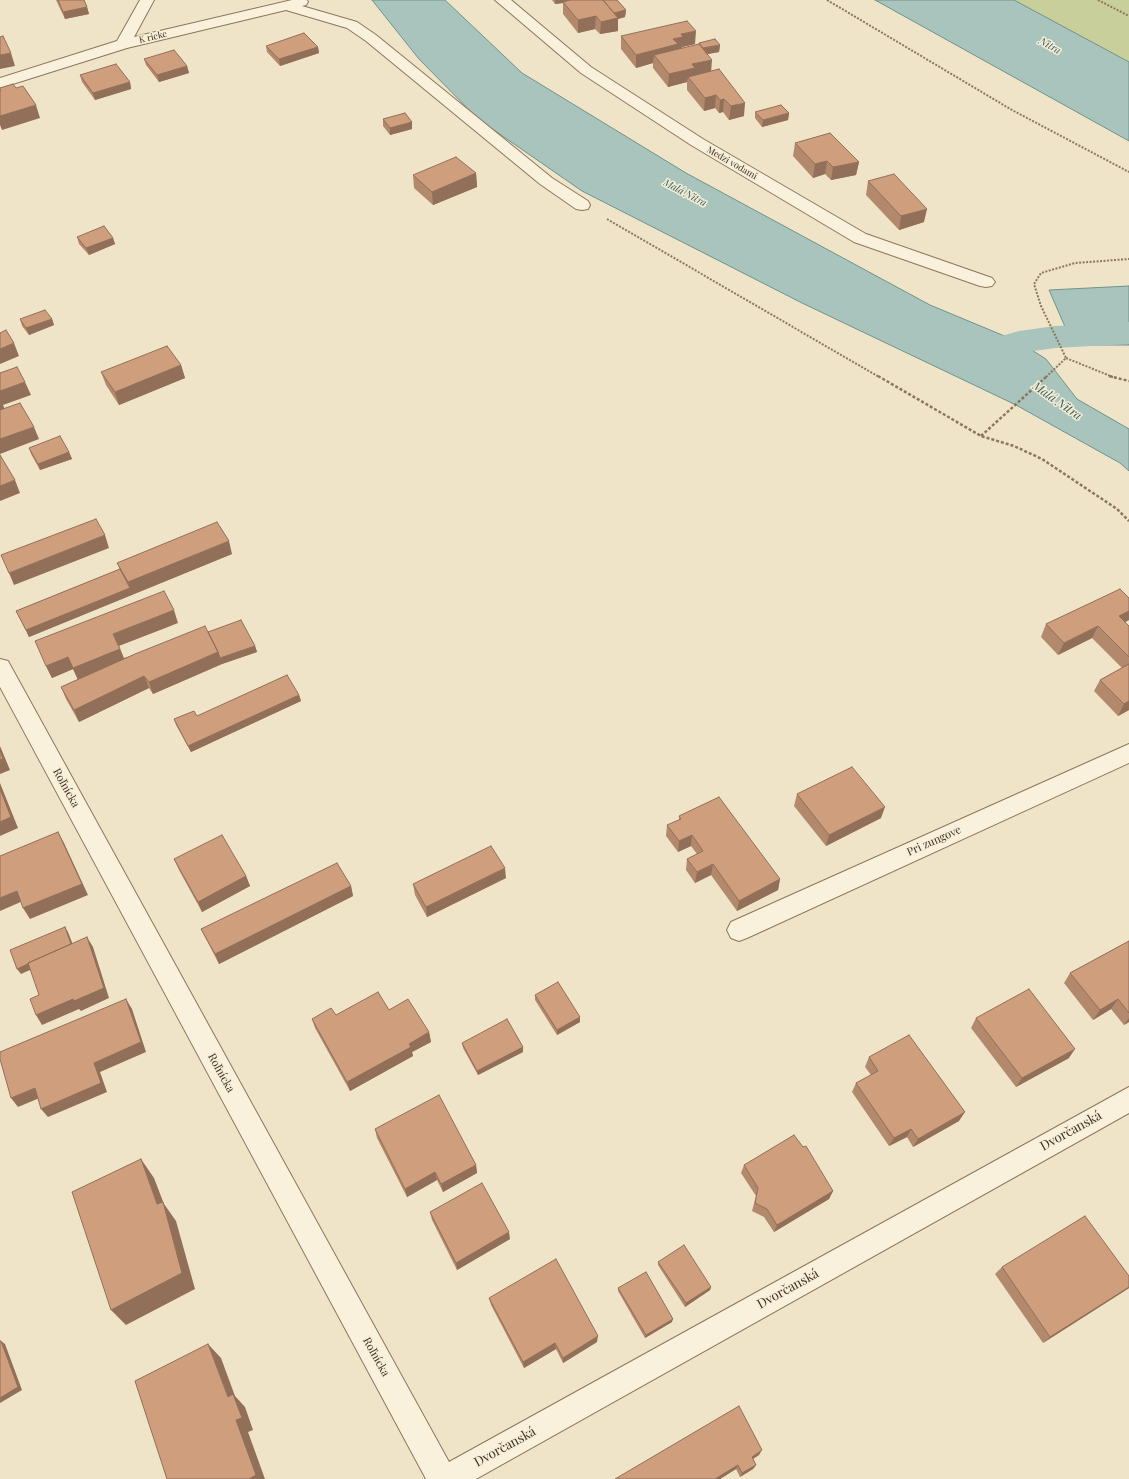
<!DOCTYPE html>
<meta charset="utf-8">
<style>
body{margin:0}
canvas{display:block;background:#f0e4c8}
</style>
<canvas width="1129" height="1479"></canvas>
<script>
const g = document.querySelector('canvas').getContext('2d');
g.lineJoin = 'round';
function paint(path, color) {
  g.fillStyle = color;
  g.fill(path, 'evenodd');
}
function poly(rows) {
  const path = new Path2D();
  for (const r of rows) {
    path.moveTo(r[0], r[1]);
    for (let i = 2; i < r.length; i += 2) path.lineTo(r[i], r[i + 1]);
  }
  return path;
}
function trace(path, color, width, dash) {
  g.strokeStyle = color;
  g.lineWidth = width;
  g.lineCap = dash ? 'butt' : 'round';
  g.setLineDash(dash || []);
  g.stroke(path);
}
function write(font, color, halo, rows, align = 'center') {
  g.font = font + ' "Playfair Display",serif';
  g.lineWidth = 3;
  g.setLineDash([]);
  g.textBaseline = 'middle';
  g.strokeStyle = halo;
  g.fillStyle = color;
  for (const [text, x, y, turn = 0] of rows) {
    g.save();
    g.translate(x, y);
    g.rotate((+turn || 0) * Math.PI / 180);
    g.textAlign = isNaN(turn) ? turn : align;
    if (halo) g.strokeText(text, 0, 0);
    g.fillText(text, 0, 0);
    g.restore();
  }
}
const green = poly([
 [1014,0,1129,0,1129,62,1076,34]
]);
const water = poly([
 [372,0,445,0,522,73,686,173,930,305,1019,342,1046,359,1077,399,1129,429,1129,471,1120,463,1016,405,802,303,582,191,478,119,419,59,372,0],
 [875,0,1014,0,1129,62,1129,141,875,0],
 [1129,286,1129,345,1073,345,1049,290,1129,286]
]);
const canal = poly([
 [1129,322,1129,344,1055,348,1020,353,983,363,971,360,955,351,950,343,955,335,967,332,987,340,1019,331,1055,326,1129,322]
]);
const pathFar1 = poly([
 [827,0,1012,110,1129,172],
 [1098,0,1129,16],
 [607,219,879,377],
 [1066,358,1113,377],
 [1046,377,1066,358,1041,306,1034,284,1041,273,1075,263,1129,259]
]);
const path = poly([
 [878,376,981,436,1014,446,1042,459,1117,509,1129,521],
 [1109,376,1129,381],
 [981,436,1047,376]
]);
const minor = poly([
 [140,0,154,0,134,37,292,0,307,0,308,2,306,5,302,6,357,22,376,35,552,178,588,201,590,205,588,209,582,210,576,209,540,184,366,41,347,28,286,10,127,48,0,88,0,78,117,41,140,0],
 [495,0,511,0,591,67,703,139,866,234,992,278,995,282,992,286,986,287,980,286,854,242,691,145,581,73,495,0],
 [0,659,8,661,449,1462,1129,1087,1129,1113,476,1479,426,1479,0,687,0,659],
 [1129,744,1129,763,747,938,739,941,731,938,727,930,731,922,1129,744]
]);
const wall = poly([
 [56,0,84,0,87,7,89,14,65,19],
 [552,0,617,0,626,10,625,17,618,19,618,31,600,34,595,29,578,33,563,14,563,3,555,4],
 [621,36,695,44,682,47,682,48,699,45,699,43,720,45,719,52,707,54,711,71,744,116,729,120,723,112,719,113,715,108,704,111,687,90,687,82,668,87,653,68,653,63,636,68,621,49],
 [266,46,318,47,319,53,280,66,267,52],
 [144,59,187,66,189,73,159,82,146,65],
 [80,75,130,82,131,89,95,100,82,82],
 [755,112,789,113,788,120,762,127,755,118],
 [383,119,412,122,412,129,390,135,383,126],
 [795,143,859,162,856,175,831,180,825,174,813,178,793,156],
 [476,173,477,187,433,205,414,188,413,175],
 [868,181,924,222,899,230,866,195],
 [77,237,113,238,115,244,89,255,79,244],
 [20,319,52,319,54,325,29,335,22,326],
 [181,365,185,378,119,405,106,385,101,372],
 [29,448,69,452,72,459,40,470,31,454],
 [232,554,29,637,16,611,120,569,117,563],
 [1129,598,1129,620,1125,622,1129,626,1129,710,1118,716,1094,691,1100,680,1122,668,1092,638,1058,655,1041,637,1046,624],
 [178,623,119,646,124,658,208,632,255,646,257,652,222,664,153,694,149,688,79,722,66,699,61,687,78,679,73,669,52,678,46,666],
 [299,695,301,701,191,752,176,725,174,719,197,716],
 [797,794,881,818,826,846,794,806],
 [679,816,780,879,778,890,737,911,711,875,695,883,686,870,687,859,697,854,691,846,678,852,666,836,667,825,679,820],
 [174,859,246,876,250,886,202,912,179,870],
 [506,878,427,917,415,895,413,884],
 [351,886,353,896,219,964,206,939,201,929],
 [1129,941,1129,1022,1124,1025,1111,1009,1093,1020,1064,983,1070,973],
 [535,995,580,1022,557,1035,535,1000],
 [389,1010,429,1032,431,1042,412,1052,413,1056,350,1091,315,1028,312,1019,336,1015],
 [976,1018,1069,1058,1016,1087,971,1028],
 [462,1043,523,1047,523,1052,478,1075,463,1048],
 [869,1057,959,1121,913,1147,907,1137,889,1146,852,1092,856,1083,871,1075,865,1067],
 [375,1129,476,1165,477,1173,443,1192,437,1180,407,1197,377,1138],
 [744,1165,833,1191,829,1199,774,1232,764,1217,752,1211,756,1196,741,1173],
 [430,1212,510,1239,457,1270,432,1220],
 [658,1262,711,1287,710,1290,685,1307,658,1265],
 [1002,1267,1129,1276,1129,1288,1043,1343,995,1274],
 [618,1288,672,1322,645,1338,618,1291],
 [489,1298,597,1342,563,1363,556,1349,524,1368,491,1305],
 [759,1455,753,1459,756,1465,753,1469,740,1477,736,1469,720,1479,615,1479]
]);
const shadedWall = poly([
 [555,0,576,0,563,2,563,3,555,4],
 [87,7,89,14,65,19,63,12],
 [626,10,625,17,618,19,618,31,600,34,601,22,612,14],
 [596,16,595,29,578,33,578,20],
 [696,31,695,44,682,47,682,50,654,55,653,63,636,68,636,55,673,39,681,34],
 [720,45,719,52,703,55,703,48],
 [318,47,319,53,280,66,279,59],
 [11,53,15,66,0,69,0,55],
 [712,60,711,73,688,77,687,82,668,87,669,74,692,64],
 [187,66,189,73,159,82,157,75],
 [130,82,131,89,95,100,93,93],
 [716,95,715,108,704,111,705,98],
 [724,99,723,112,719,113,720,100],
 [745,103,744,116,729,120,731,106],
 [36,105,40,118,2,130,0,125,0,116],
 [789,113,788,120,762,127,763,120],
 [412,122,412,129,390,135,390,128],
 [827,161,825,174,813,178,815,164],
 [859,162,856,175,831,180,833,167],
 [476,173,477,187,433,205,432,192],
 [927,209,924,222,899,230,901,216],
 [113,238,115,244,89,255,86,248],
 [52,319,54,325,29,335,26,328],
 [14,343,19,356,0,364,0,349],
 [181,365,185,378,119,405,115,392],
 [25,382,31,395,3,405,6,412,0,415,0,391],
 [34,427,39,439,0,454,0,439],
 [69,452,72,459,40,470,38,464],
 [15,480,20,493,0,501,0,486],
 [105,535,109,548,14,585,9,573],
 [229,541,232,554,29,637,26,630,130,588,128,582],
 [174,610,178,623,118,646,113,634],
 [1129,611,1129,620,1113,628,1119,616],
 [1098,626,1092,638,1058,655,1064,643],
 [255,646,257,652,222,664,220,658],
 [120,649,125,661,78,680,73,669,52,678,46,666,68,657],
 [218,652,222,664,153,694,149,682],
 [144,676,149,688,79,722,74,710],
 [299,695,301,701,191,752,188,746],
 [1129,701,1129,710,1118,716,1124,704],
 [0,746,10,770,0,774],
 [0,783,18,828,0,836],
 [885,807,881,818,826,846,829,835],
 [58,832,64,843,88,895,30,919,23,908],
 [692,835,691,846,678,852,679,841],
 [713,864,711,875,695,883,697,872],
 [505,868,506,878,427,917,426,907],
 [246,876,250,886,202,912,198,902],
 [780,879,778,890,737,911,739,901],
 [351,886,353,896,219,964,215,954],
 [17,891,23,901,0,911,0,898],
 [65,927,68,932,75,950,21,974,17,969],
 [87,937,93,947,109,998,81,1011,79,1009,42,1025,36,1015],
 [126,999,132,1009,146,1052,100,1072,107,1092,48,1117,41,1109,94,1063],
 [1118,999,1111,1009,1093,1020,1100,1010],
 [580,1017,580,1022,557,1035,557,1030],
 [1129,1018,1129,1022,1124,1025],
 [429,1032,431,1042,412,1052,413,1056,350,1091,347,1082,409,1044],
 [523,1047,523,1052,478,1075,477,1071],
 [1075,1049,1069,1058,1016,1087,1022,1078],
 [35,1088,42,1097,18,1107,11,1098],
 [965,1112,959,1121,913,1147,918,1139],
 [911,1129,907,1137,889,1146,894,1138],
 [141,1159,154,1178,164,1204,176,1221,195,1289,126,1325,111,1310,157,1204],
 [476,1165,477,1173,443,1192,441,1184],
 [435,1172,437,1180,407,1197,405,1189],
 [833,1191,829,1199,774,1232,777,1225],
 [509,1232,510,1239,457,1270,456,1263],
 [711,1287,710,1290,685,1307,686,1303],
 [1129,1287,1129,1288,1126,1290,1043,1343,1050,1337],
 [673,1319,672,1322,645,1338,646,1335],
 [598,1336,597,1342,563,1363,563,1358],
 [1,1341,5,1344,22,1390,0,1403],
 [555,1343,556,1349,524,1368,523,1362],
 [208,1344,221,1358,235,1396,245,1407,253,1430,248,1432,265,1479,249,1479,228,1397],
 [762,1450,759,1455,749,1461,752,1457],
 [738,1465,736,1469,720,1479,715,1479],
 [756,1465,753,1469,740,1477,742,1473]
]);
const building = poly([
 [58,0,84,0,87,7,63,12,58,0],
 [570,0,603,0,618,18,601,22,596,16,578,20,563,2,570,0],
 [603,0,617,0,626,10,614,13,603,0],
 [687,21,696,31,681,34,683,37,673,39,678,44,636,55,621,36,687,21],
 [304,33,318,47,279,59,266,46,304,33],
 [3,36,11,53,0,55,0,37,3,36],
 [715,39,720,45,703,48,699,43,715,39],
 [699,44,712,60,692,64,695,68,669,74,654,55,699,44],
 [174,50,187,66,157,75,144,59,174,50],
 [116,64,130,82,93,93,80,75,116,64],
 [719,69,745,103,731,106,724,99,720,100,716,95,705,98,688,77,719,69],
 [13,84,16,88,23,86,36,105,0,116,0,91,1,91,0,89,0,88,13,84],
 [781,105,789,113,763,120,755,112,781,105],
 [405,113,412,122,390,128,383,119,405,113],
 [830,133,859,162,833,167,827,161,815,164,795,143,830,133],
 [456,157,476,173,432,192,413,175,456,157],
 [894,174,927,209,901,216,868,181,894,174],
 [104,226,113,238,86,248,77,237,104,226],
 [45,310,52,319,26,328,20,319,45,310],
 [6,330,14,343,0,349,0,333,6,330],
 [167,346,181,365,115,392,101,372,167,346],
 [17,367,25,382,0,391,0,373,17,367],
 [20,403,34,427,0,439,0,410,20,403],
 [60,436,69,452,38,464,29,448,60,436],
 [0,455,15,480,0,486,0,455],
 [96,519,105,535,9,573,1,555,96,519],
 [217,522,229,541,128,582,117,563,217,522],
 [120,569,130,588,26,630,16,611,120,569],
 [1120,589,1129,598,1129,611,1119,616,1129,626,1129,657,1098,626,1064,643,1046,624,1120,589],
 [164,591,174,610,113,634,120,649,73,668,68,657,46,666,35,641,164,591],
 [241,620,255,646,220,658,218,652,208,632,241,620],
 [205,626,218,652,149,682,144,676,74,710,61,687,135,654,205,626],
 [1129,664,1129,701,1124,704,1100,680,1129,664],
 [287,675,299,695,188,746,174,719,194,711,197,716,287,675],
 [0,750,3,759,0,760,0,750],
 [852,767,885,807,829,835,797,794,852,767],
 [0,789,11,817,0,822,0,789],
 [719,797,780,879,739,901,713,864,697,872,687,859,703,851,692,835,679,841,667,825,681,819,679,816,719,797],
 [58,832,82,884,23,908,17,891,0,898,0,856,58,832],
 [222,835,246,876,198,902,174,859,222,835],
 [491,846,505,868,426,907,413,884,491,846],
 [337,863,351,886,215,954,201,929,337,863],
 [65,927,71,944,28,963,28,964,17,969,10,950,65,927],
 [87,937,104,988,74,1001,73,999,36,1015,30,999,39,995,28,963,87,937],
 [1129,941,1129,1013,1118,999,1100,1010,1070,973,1129,941],
 [558,982,580,1017,557,1030,535,995,558,982],
 [1029,989,1075,1049,1022,1078,976,1018,1029,989],
 [378,992,389,1010,408,999,429,1032,409,1044,411,1047,347,1082,312,1019,331,1008,336,1015,378,992],
 [126,999,141,1042,94,1063,101,1083,41,1109,35,1088,11,1098,0,1059,0,1052,126,999],
 [507,1019,523,1047,477,1071,462,1043,507,1019],
 [909,1035,965,1112,918,1139,911,1129,894,1138,856,1083,878,1071,869,1057,909,1035],
 [439,1095,476,1165,441,1184,435,1172,405,1189,375,1129,439,1095],
 [794,1135,803,1147,806,1146,833,1191,777,1225,767,1209,755,1203,758,1188,744,1165,794,1135],
 [141,1159,157,1204,163,1202,182,1273,111,1310,72,1192,141,1159],
 [482,1183,509,1232,456,1263,430,1212,482,1183],
 [1085,1216,1129,1276,1129,1287,1050,1337,1002,1267,1085,1216],
 [684,1245,711,1287,686,1303,658,1262,684,1245],
 [556,1259,598,1336,563,1358,555,1343,523,1362,489,1298,556,1259],
 [646,1272,673,1319,646,1335,618,1288,646,1272],
 [0,1341,1,1341,18,1387,0,1398,0,1341],
 [208,1344,228,1397,233,1394,242,1418,236,1420,256,1475,249,1479,167,1479,135,1381,208,1344],
 [739,1406,762,1450,752,1457,756,1465,742,1473,738,1465,715,1479,615,1479,739,1406]
]);
const farStreetnames = [
 ["K rieke",153,37,-13],
 ["Medzi vodami",732,163,30]
];
const farWaternames = [
 ["Nitra",1050,46,30],
 ["Malá Nitra",685,193,28]
];
const streetNames = [
 ["Roľnícka",66,788,61],
 ["Pri zungove",934,841,-24],
 ["Roľnícka",221,1073,61],
 ["Roľnícka",376,1357,61]
];
const waterNames = [
 ["Malá Nitra",1057,401,35]
];
const nearStreetnames = [
 ["Dvorčanská",1071,1131,-29],
 ["Dvorčanská",788,1289,-29],
 ["Dvorčanská",505,1447,-29]
];
paint(green, '#c9cf9b');
paint(water, '#a9c4bc');
trace(water, '#6f938a', 1);
paint(canal, '#a9c4bc');
trace(minor, '#8d765c', 2);
trace(pathFar1, '#8d765c', 2, [2, 1.5]);
trace(path, '#8d765c', 2.5, [3, 2]);
paint(minor, '#faf1dc');
paint(wall, '#b2896c');
paint(shadedWall, '#916f58');
paint(building, '#cf9f7d');
trace(building, '#916f58', 1);
write('9px', '#3d2e20', '#f7eed8', farStreetnames);
write('italic 10px', '#2f5d5a', '#f7eed8', farWaternames);
write('11px', '#3d2e20', '#f7eed8', streetNames);
write('italic 12px', '#2f5d5a', '#f7eed8', waterNames);
write('13px', '#3d2e20', '#f7eed8', nearStreetnames);
</script>
